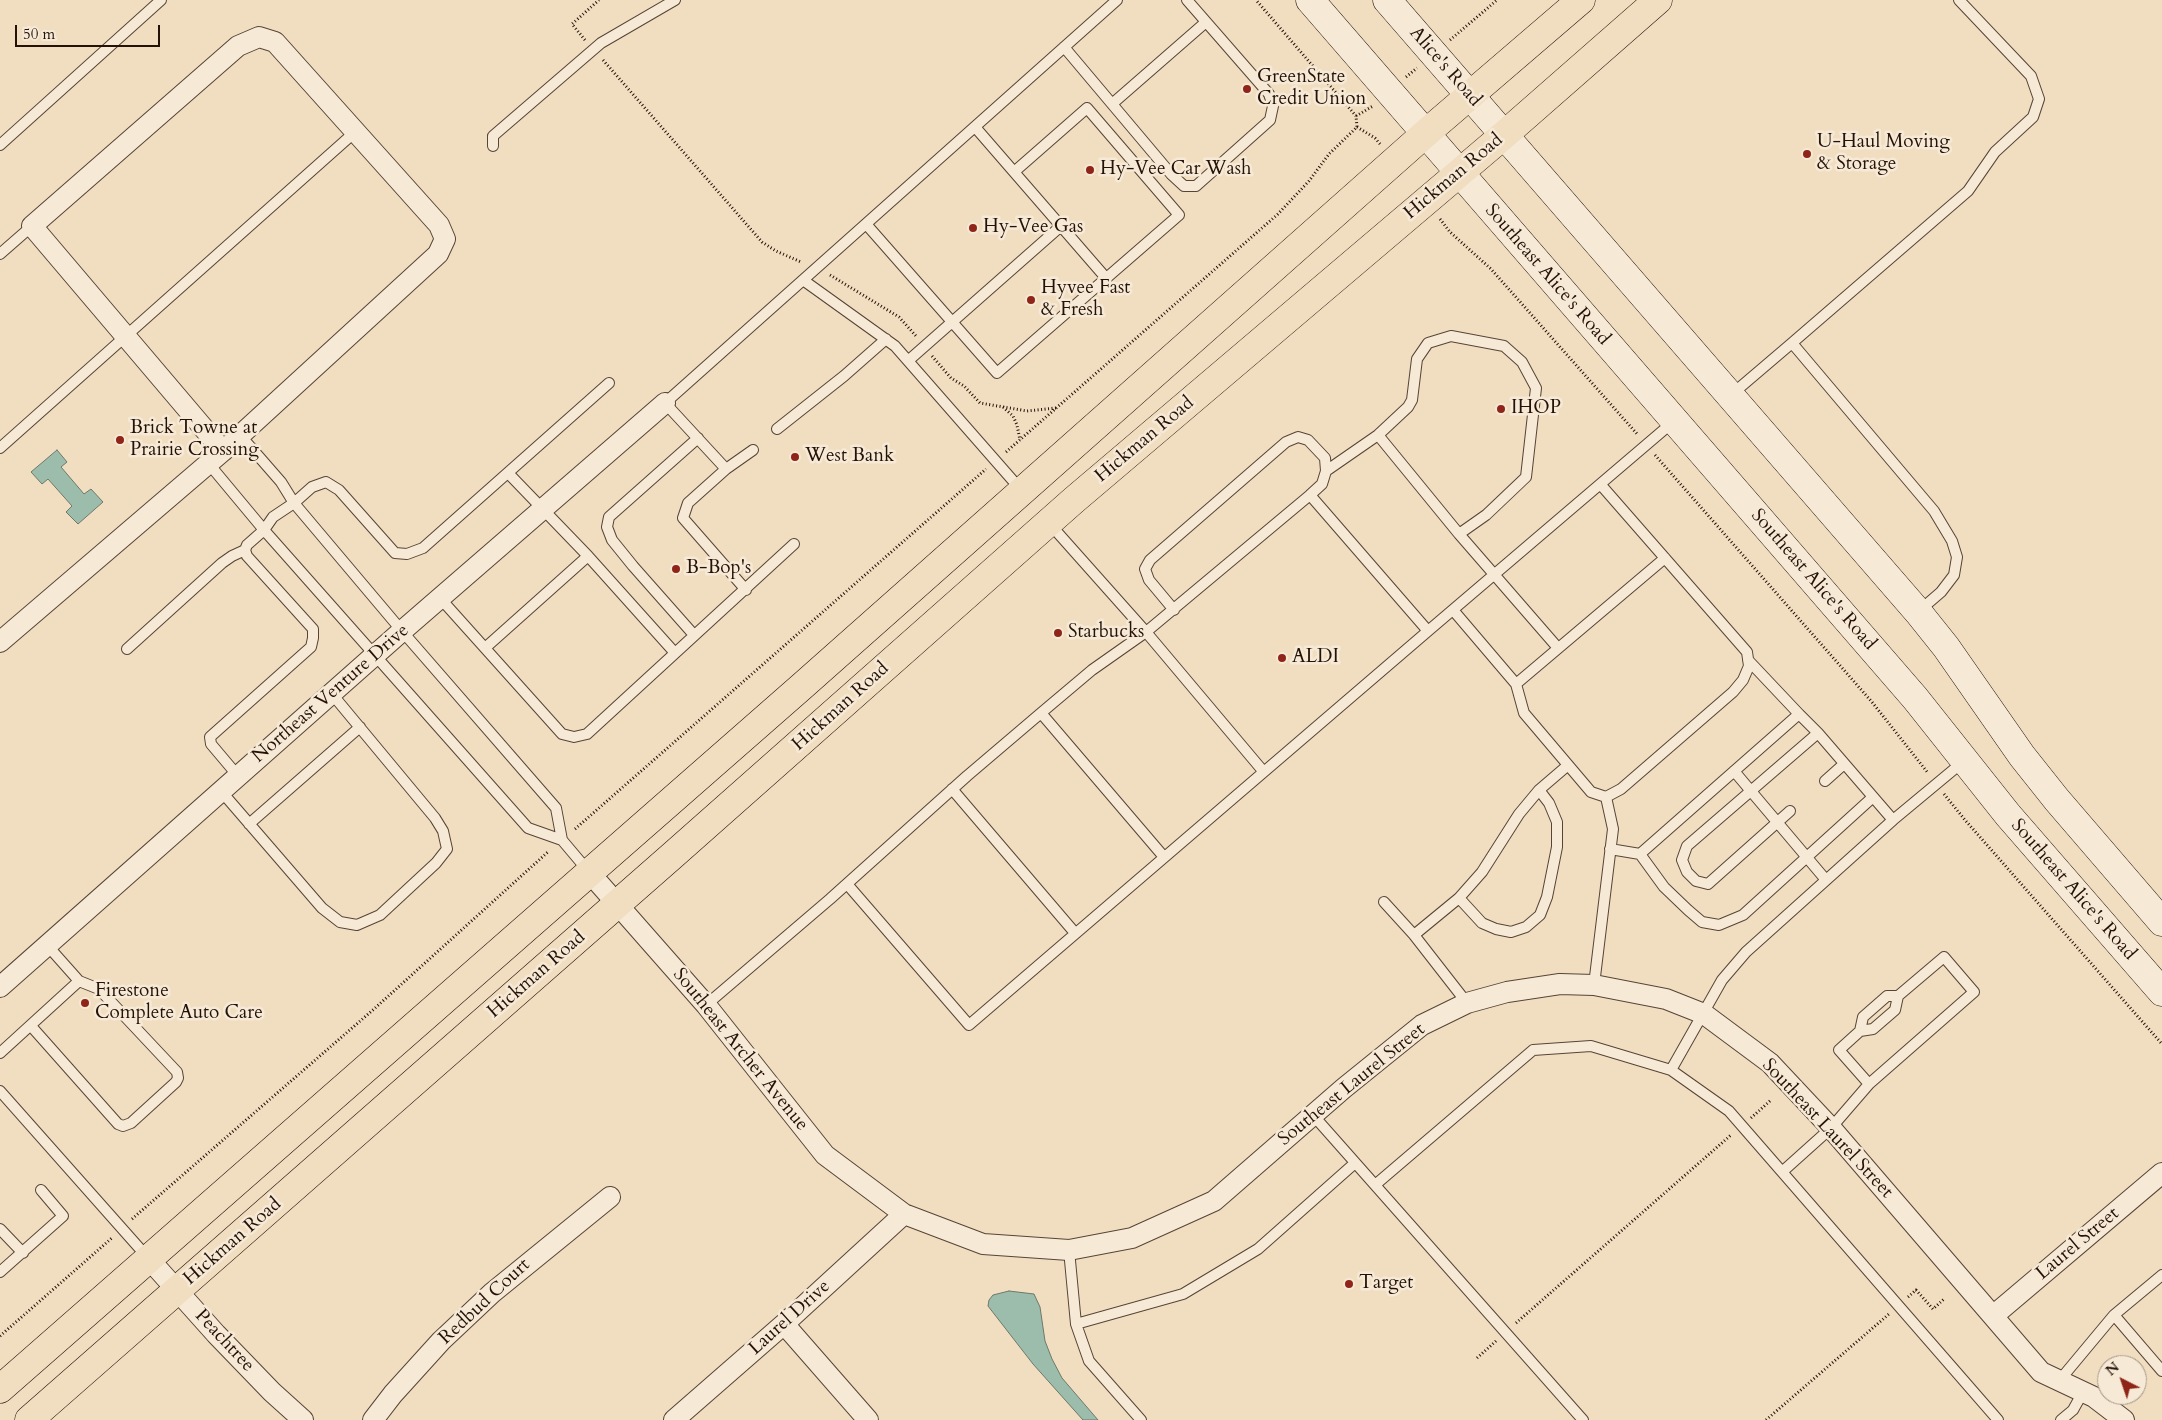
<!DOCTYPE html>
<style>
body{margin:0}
#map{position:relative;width:2162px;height:1420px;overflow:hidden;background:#f1dec1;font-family:Cardo,serif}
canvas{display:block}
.north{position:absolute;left:2097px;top:1355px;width:50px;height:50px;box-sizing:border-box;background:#f6ead7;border:1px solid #a29384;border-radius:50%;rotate:319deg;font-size:14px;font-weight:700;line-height:20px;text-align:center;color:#241107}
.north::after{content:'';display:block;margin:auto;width:18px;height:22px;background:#8f2418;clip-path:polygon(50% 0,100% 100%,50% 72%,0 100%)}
.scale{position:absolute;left:15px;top:25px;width:145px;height:22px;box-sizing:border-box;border:2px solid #241107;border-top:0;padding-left:6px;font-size:15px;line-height:18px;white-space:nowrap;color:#241107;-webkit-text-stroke:4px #f6ead7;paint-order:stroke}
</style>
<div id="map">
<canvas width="2162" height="1420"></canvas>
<div class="north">N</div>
<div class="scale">50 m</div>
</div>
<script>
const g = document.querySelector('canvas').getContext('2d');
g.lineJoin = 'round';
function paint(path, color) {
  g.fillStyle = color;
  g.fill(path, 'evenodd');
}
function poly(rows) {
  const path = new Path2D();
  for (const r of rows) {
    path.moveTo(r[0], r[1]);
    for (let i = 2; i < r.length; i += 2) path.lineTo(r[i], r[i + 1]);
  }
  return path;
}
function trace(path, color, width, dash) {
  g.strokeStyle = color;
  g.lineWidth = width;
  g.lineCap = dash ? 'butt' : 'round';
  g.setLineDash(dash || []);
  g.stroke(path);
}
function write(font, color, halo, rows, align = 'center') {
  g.font = font + ' Cardo,serif';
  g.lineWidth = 5;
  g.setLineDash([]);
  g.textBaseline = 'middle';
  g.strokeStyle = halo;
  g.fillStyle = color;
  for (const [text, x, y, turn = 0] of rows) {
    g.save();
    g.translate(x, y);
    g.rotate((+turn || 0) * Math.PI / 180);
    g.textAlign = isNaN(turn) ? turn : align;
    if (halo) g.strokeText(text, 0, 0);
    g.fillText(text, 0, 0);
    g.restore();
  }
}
const water = poly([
 [57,450,67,462,61,467,84,494,91,489,103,502,78,524,66,512,72,506,48,479,42,484,31,472,57,450],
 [1009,1291,1034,1294,1040,1307,1045,1341,1052,1359,1062,1378,1098,1420,1083,1420,1033,1364,988,1306,989,1300,993,1295,1009,1291]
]);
const path = poly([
 [585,40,572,24,599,0],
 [1450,40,1497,0],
 [603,60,762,242,776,251,801,262],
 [1406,77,1417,68],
 [1356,116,1373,106],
 [1357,127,1375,138,1380,144],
 [1440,219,1450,232,1491,269,1638,435],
 [830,275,899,317,916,336],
 [932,356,951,378,964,386,980,403,1027,411,1056,408],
 [1003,407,1013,416,1017,425,1020,440],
 [1006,452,1278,214,1309,181,1329,154,1357,127,1356,116,1256,0],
 [1655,455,1872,702,1928,773],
 [1944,794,1965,820,2162,1044],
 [575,829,986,469],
 [1751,1118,1771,1100],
 [132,1219,374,1009,549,851],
 [1908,1297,1916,1290,1933,1309,1944,1299],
 [1516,1323,1731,1135],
 [0,1336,113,1237],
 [1477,1358,1496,1341],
 [1766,1420,1889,1314]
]);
const service = poly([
 [1064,47,1171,174,1184,186,1196,186,1270,120,1273,106,1269,94,1187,0],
 [1112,104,1206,22],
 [975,127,1106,278],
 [0,145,161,0],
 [493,146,493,136,601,43,675,0],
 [866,224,997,373,1179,215,1087,108,1014,172],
 [0,254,32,226],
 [803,280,895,346,1022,491],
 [1792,343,1968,191,1995,152,2033,117,2039,99,2031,76,1959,0],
 [909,360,1061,226],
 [1731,395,1792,343,1934,511,1952,541,1957,557,1954,575,1941,592,1919,611],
 [777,429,844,376,886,339],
 [240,435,281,482,294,503,402,631,556,808,562,840,589,872],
 [1378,435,1459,534,1558,648],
 [0,448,355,132],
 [753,450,726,469,665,403,1117,0],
 [209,464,264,530,528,828,562,840],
 [726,469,688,503,683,518,746,590],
 [1326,471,1378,435,1408,407,1412,400,1417,359,1428,343,1451,336,1504,346,1522,362,1536,388,1526,477,1486,515,1459,534],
 [508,473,588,556,675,653],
 [1049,523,1146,632,1310,495,1428,631,1673,422],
 [440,598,562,734,574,737,587,734,794,544],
 [1174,610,1149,580,1145,569,1150,560,1286,442,1298,437,1308,440,1325,458,1326,471,1322,484,1310,495],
 [1453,610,1516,684,1524,713,1591,792,1606,797,1621,789,1733,692,1743,680,1749,666,1747,652,1601,485],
 [694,635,633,566,612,540,607,527,609,517,698,438],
 [485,648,588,556],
 [127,649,222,563,232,556,245,550],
 [1516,684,1665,558],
 [1041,713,1164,857],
 [1799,714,1818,733,1893,820],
 [1734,771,1826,880],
 [238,776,211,744,210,737,311,647,313,638,313,629,247,556,245,550,247,545,264,530,273,517,294,503,312,487,326,482,339,490,395,553,407,554,423,548,609,383],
 [1825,781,1844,764],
 [952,789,1075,933],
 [221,791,322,908,340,922,357,925,380,915,436,863,447,849,443,831,435,818,332,694],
 [1790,811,1708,884,1696,881,1687,872,1682,860,1687,846,1818,733],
 [249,824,360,727],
 [1610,849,1640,854,1799,714,1748,660],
 [1640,854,1664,887,1688,910,1702,922,1719,925,1743,915,1873,797],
 [847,884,969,1025,1428,631],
 [1459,898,1482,923,1496,929,1511,932,1526,927,1540,915,1547,897,1557,847,1557,822,1549,803,1539,790],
 [1384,902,1414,935,1467,1003],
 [1414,935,1459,898,1482,872,1519,814,1539,790,1567,766],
 [1594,985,1613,829,1606,797],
 [706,1005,830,899,967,776,1041,713,1092,670,1146,632,1263,771],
 [31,1026,118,1124,123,1126,131,1123,176,1082,178,1078,177,1072,99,989,79,981],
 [1860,1031,1863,1017,1887,996,1898,996],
 [0,1053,79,981,47,945],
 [1671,1070,1722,980,1746,952,1893,820,1964,761],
 [0,1091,149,1259],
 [1313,1115,1583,1420],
 [1782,1172,1831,1128,1869,1084,1974,992,1944,957,1898,996,1895,1010,1873,1029,1860,1031,1839,1050,1869,1084],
 [1375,1185,1533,1050,1591,1046,1671,1070,1729,1111,1998,1420],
 [0,1229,23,1253],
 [1069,1250,1076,1324,1183,1294,1258,1249,1355,1163],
 [0,1272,63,1216,41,1190],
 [2114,1315,2162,1275],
 [1076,1324,1089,1361,1141,1420],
 [2059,1381,2114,1315,2162,1371],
 [2061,1420,2073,1410,2083,1392]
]);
const minor = poly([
 [0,642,223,451,438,254,445,239,439,225,275,42,259,37,238,46,32,226,223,451],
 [589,872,706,1005,825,1155,904,1214,983,1244,1069,1250,1132,1238,1214,1201,1344,1088,1422,1025,1467,1003,1507,992,1560,984,1594,985,1666,999,1704,1014,1770,1063,1831,1128,2041,1372,2094,1397,2124,1420],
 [0,987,402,631,665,403],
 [149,1259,216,1334,272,1392,303,1420],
 [1993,1316,2162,1173],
 [784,1324,868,1420],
 [373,1420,393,1394,441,1341,492,1293,610,1197],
 [674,1420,784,1324,904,1214]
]);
const secondary = poly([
 [1310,0,1915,698,2008,815,2162,992],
 [1387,0,1918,612,1946,647,2022,756,2057,800,2162,922]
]);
const trunk = poly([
 [0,1389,800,688,1426,133,1581,0],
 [29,1420,673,855,1074,500,1504,135,1658,0]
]);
const markers = [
 [1247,89,5,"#8f2418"],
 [1807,154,5,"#8f2418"],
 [1090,170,5,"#8f2418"],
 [973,228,5,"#8f2418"],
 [1031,300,5,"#8f2418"],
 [1501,409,5,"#8f2418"],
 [120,440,5,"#8f2418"],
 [795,457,5,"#8f2418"],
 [676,569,5,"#8f2418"],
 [1058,633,5,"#8f2418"],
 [1282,658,5,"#8f2418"],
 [85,1003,5,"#8f2418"],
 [1349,1284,5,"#8f2418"]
];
const streetNames = [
 ["Alice's Road",1445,67,49],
 ["Hickman Road",1454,177,-40],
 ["Southeast Alice's Road",1547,275,49],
 ["Hickman Road",1145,440,-40],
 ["Southeast Alice's Road",1813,580,49],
 ["Northeast Venture Drive",331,694,-41],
 ["Hickman Road",841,707,-42],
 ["Southeast Alice's Road",2073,890,49],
 ["Hickman Road",537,975,-41],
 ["Southeast Archer Avenue",740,1050,51],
 ["Southeast Laurel Street",1352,1085,-39],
 ["Southeast Laurel Street",1827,1129,47],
 ["Hickman Road",233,1242,-41],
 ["Laurel Street",2078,1244,-40],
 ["Redbud Court",485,1302,-43],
 ["Laurel Drive",790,1318,-42],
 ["Peachtree",224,1341,47]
];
const poiNames = [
 ["GreenState",1257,78],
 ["Credit Union",1257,100],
 ["U-Haul Moving",1817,143],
 ["& Storage",1817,165],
 ["Hy-Vee Car Wash",1100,170],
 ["Hy-Vee Gas",983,228],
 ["Hyvee Fast",1041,289],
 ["& Fresh",1041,311],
 ["IHOP",1511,409],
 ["Brick Towne at",130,429],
 ["Prairie Crossing",130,451],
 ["West Bank",805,457],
 ["B-Bop's",686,569],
 ["Starbucks",1068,633],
 ["ALDI",1292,658],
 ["Firestone",95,992],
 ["Complete Auto Care",95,1014],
 ["Target",1359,1284]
];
paint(water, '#9cbdac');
trace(water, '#6c786a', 1);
trace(service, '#574436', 12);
trace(minor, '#574436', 22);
trace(secondary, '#241107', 29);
trace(trunk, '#241107', 29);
trace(path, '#241107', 3, [1, 2.5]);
trace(service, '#f6ead7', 10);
trace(minor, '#f6ead7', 20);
trace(secondary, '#f6ead7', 28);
trace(trunk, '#f1dec1', 28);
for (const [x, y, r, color] of markers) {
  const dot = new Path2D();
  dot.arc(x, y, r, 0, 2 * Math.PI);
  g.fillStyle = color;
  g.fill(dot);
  trace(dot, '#f6ead7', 2);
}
write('19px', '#241107', '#f6ead7', streetNames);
write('19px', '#241107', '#f6ead7', poiNames, 'left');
</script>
